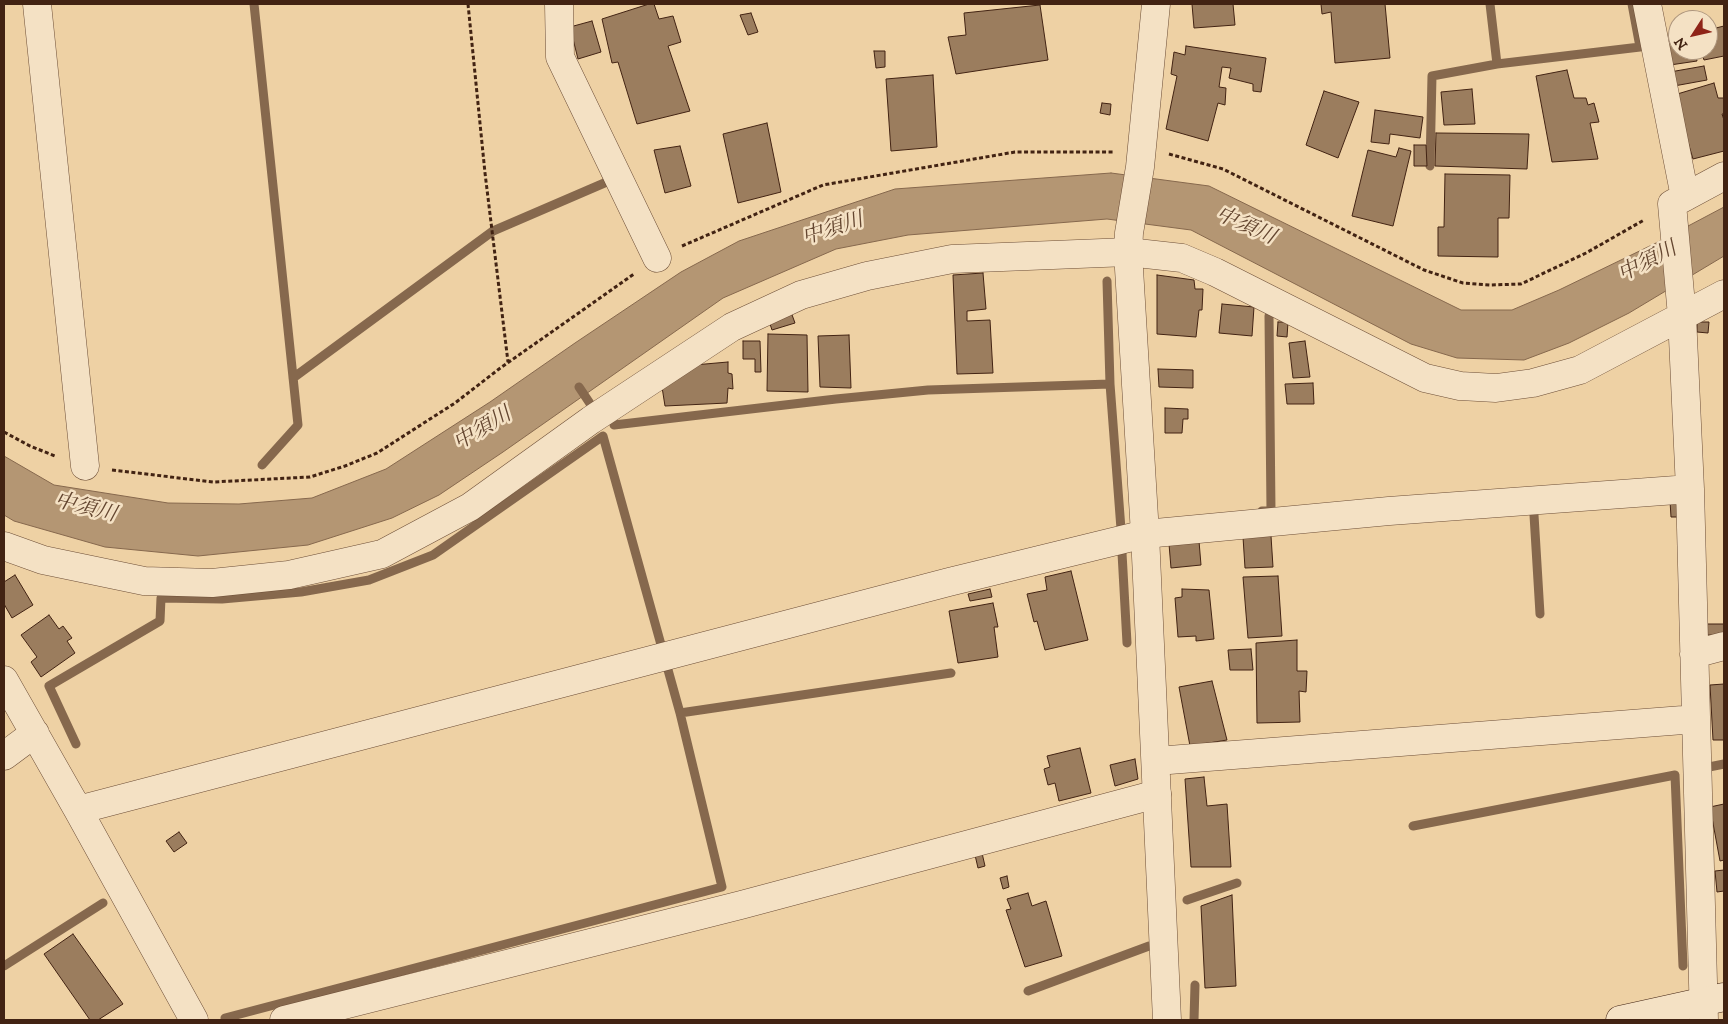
<!DOCTYPE html>
<meta charset="utf-8">
<style>
body{margin:0}
#map{position:relative;width:1728px;height:1024px;overflow:hidden;background:#eed1a4;font-family:"IM FELL DW Pica",serif}
canvas{display:block}
.frame{position:absolute;inset:0;border:5px solid #422313;pointer-events:none}
.north{position:absolute;left:1668px;top:10px;width:50px;height:50px;box-sizing:border-box;background:#f4e1c4;border:1px solid #ad957d;border-radius:50%;rotate:235deg;font-size:14px;font-weight:700;line-height:20px;text-align:center;color:#422313}
.north::after{content:'';display:block;margin:auto;width:18px;height:22px;background:#8f2418;clip-path:polygon(50% 0,100% 100%,50% 72%,0 100%)}
</style>
<div id="map">
<canvas width="1728" height="1024"></canvas>
<div class="frame"></div>
<div class="north">N</div>
</div>
<script>
const g = document.querySelector('canvas').getContext('2d');
g.lineJoin = 'round';
function paint(path, color) {
  g.fillStyle = color;
  g.fill(path, 'evenodd');
}
function poly(rows) {
  const path = new Path2D();
  for (const r of rows) {
    path.moveTo(r[0], r[1]);
    for (let i = 2; i < r.length; i += 2) path.lineTo(r[i], r[i + 1]);
  }
  return path;
}
function trace(path, color, width, dash) {
  g.strokeStyle = color;
  g.lineWidth = width;
  g.lineCap = dash ? 'butt' : 'round';
  g.setLineDash(dash || []);
  g.stroke(path);
}
function write(font, color, halo, rows, align = 'center') {
  g.font = font + ' "IM FELL DW Pica","Noto Serif JP",serif';
  g.lineWidth = 5;
  g.setLineDash([]);
  g.textBaseline = 'middle';
  g.strokeStyle = halo;
  g.fillStyle = color;
  for (const [text, x, y, turn = 0] of rows) {
    g.save();
    g.translate(x, y);
    g.rotate((+turn || 0) * Math.PI / 180);
    g.textAlign = isNaN(turn) ? turn : align;
    if (halo) g.strokeText(text, 0, 0);
    g.fillText(text, 0, 0);
    g.restore();
  }
}
const water = poly([
 [1111,173,1209,186,1461,310,1512,310,1559,290,1656,243,1724,207,1724,256,1629,313,1569,343,1524,360,1457,358,1411,344,1191,230,1107,219,908,235,836,249,723,298,503,452,439,495,392,518,308,545,198,556,105,547,14,521,4,515,4,456,54,485,168,503,239,504,312,498,386,469,490,402,575,343,681,272,739,241,895,189,1111,173]
]);
const stream = poly([
 [254,4,298,425,262,465],
 [1490,4,1497,64],
 [1430,166,1432,76,1497,64,1640,47,1632,4],
 [293,378,493,231,609,181,606,175],
 [1110,384,1121,529],
 [579,387,591,405],
 [614,425,836,399,928,390,1110,384,1107,281],
 [1262,511,1271,511,1269,316],
 [1534,515,1540,614],
 [1122,553,1127,643],
 [76,744,49,686,160,621,161,598,222,599,301,592,369,580,433,555,603,436,680,713],
 [1709,767,1724,764],
 [1413,826,1675,775,1683,966],
 [1187,900,1237,883],
 [4,966,103,903],
 [1028,991,1149,946],
 [225,1018,722,887,680,713,951,673],
 [1194,1020,1195,985]
]);
const building = poly([
 [649,4,654,4,659,19,673,16,681,42,668,46,690,111,637,124,618,62,612,63,602,19,649,4],
 [1192,4,1233,4,1235,25,1194,28,1192,4],
 [1321,4,1385,4,1390,58,1335,63,1331,12,1322,14,1321,4],
 [1040,5,1048,60,956,74,948,37,966,35,964,13,1040,5],
 [751,13,758,32,748,35,740,15,751,13],
 [592,21,601,52,578,59,570,27,592,21],
 [1724,26,1724,56,1704,60,1701,50,1708,50,1708,30,1724,26],
 [1678,40,1678,50,1695,50,1697,61,1670,65,1666,42,1678,40],
 [1186,46,1266,58,1261,92,1253,91,1253,84,1229,78,1231,68,1222,67,1219,87,1226,88,1225,105,1218,103,1208,141,1166,129,1177,76,1171,74,1174,52,1185,55,1186,46],
 [874,51,885,51,885,67,876,68,874,51],
 [1704,66,1707,80,1674,86,1670,72,1704,66],
 [1567,70,1574,98,1586,98,1588,105,1594,103,1599,122,1590,123,1598,159,1552,162,1536,76,1567,70],
 [933,75,937,147,891,151,886,79,933,75],
 [1714,83,1718,98,1724,98,1724,114,1722,114,1724,120,1724,151,1693,159,1674,95,1714,83],
 [1472,89,1475,124,1444,125,1441,92,1472,89],
 [1324,91,1359,102,1338,158,1306,145,1324,91],
 [1102,103,1111,104,1110,115,1100,113,1102,103],
 [1375,110,1423,117,1420,138,1390,134,1389,144,1371,142,1375,110],
 [767,123,781,192,738,203,723,134,767,123],
 [1436,133,1529,134,1527,169,1435,166,1436,133],
 [1414,145,1426,145,1427,166,1414,166,1414,145],
 [680,146,691,186,665,193,654,150,680,146],
 [1399,148,1411,151,1393,226,1352,216,1368,150,1396,157,1399,148],
 [1445,174,1510,175,1509,218,1498,218,1498,257,1438,256,1438,227,1444,227,1445,174],
 [983,273,986,309,967,311,967,321,990,320,993,373,957,374,953,275,983,273],
 [1157,275,1194,280,1195,289,1203,289,1202,310,1199,310,1196,337,1157,334,1157,275],
 [1222,304,1254,307,1252,336,1219,333,1222,304],
 [791,312,795,323,772,330,769,321,791,312],
 [1278,322,1288,322,1287,337,1277,336,1278,322],
 [1697,322,1709,322,1708,333,1697,332,1697,322],
 [768,334,807,335,808,392,767,391,768,334],
 [849,335,851,388,820,387,818,336,849,335],
 [743,341,760,341,761,372,755,372,755,359,743,359,743,341],
 [1305,341,1310,377,1293,378,1289,343,1305,341],
 [728,362,728,373,732,374,733,389,728,388,727,403,665,406,662,387,694,365,728,362],
 [1158,369,1193,370,1193,388,1159,387,1158,369],
 [1313,383,1314,404,1287,404,1285,384,1313,383],
 [1165,408,1188,409,1188,419,1183,419,1182,433,1165,433,1165,408],
 [1670,501,1678,501,1679,517,1671,517,1670,501],
 [1271,536,1273,567,1245,568,1243,537,1271,536],
 [1199,541,1201,565,1171,568,1169,544,1199,541],
 [1071,571,1088,640,1045,650,1037,621,1034,622,1027,594,1047,590,1045,577,1071,571],
 [15,575,33,605,12,618,4,604,4,582,15,575],
 [1278,576,1282,636,1248,638,1243,577,1278,576],
 [990,589,992,597,970,601,968,594,990,589],
 [1182,589,1209,590,1214,639,1196,641,1196,636,1178,637,1175,598,1182,597,1182,589],
 [993,603,998,627,994,627,998,657,958,663,949,611,993,603],
 [49,615,59,629,63,626,72,638,67,641,75,653,41,677,31,662,37,657,21,635,49,615],
 [1706,624,1724,624,1724,636,1707,635,1706,624],
 [1297,640,1297,671,1307,671,1306,692,1299,691,1300,722,1257,723,1256,643,1297,640],
 [1251,649,1253,670,1230,670,1228,650,1251,649],
 [1212,681,1227,740,1190,746,1179,687,1212,681],
 [1724,684,1724,740,1713,740,1710,685,1724,684],
 [1080,748,1091,793,1059,801,1055,783,1048,785,1044,769,1050,767,1047,756,1080,748],
 [1135,759,1138,779,1115,786,1110,765,1135,759],
 [1204,777,1207,806,1227,804,1231,867,1191,867,1185,779,1204,777],
 [1724,804,1724,860,1720,861,1710,807,1724,804],
 [179,832,187,843,174,852,166,841,179,832],
 [982,853,985,866,978,868,975,855,982,853],
 [1724,870,1724,891,1717,892,1715,871,1724,870],
 [1007,876,1009,887,1003,889,1000,878,1007,876],
 [1028,893,1032,906,1046,901,1062,956,1025,967,1006,910,1011,909,1007,899,1028,893],
 [1232,895,1236,986,1205,988,1201,906,1232,895],
 [73,934,123,1004,98,1020,90,1020,44,954,73,934]
]);
const path = poly([
 [468,4,485,173,508,362],
 [1169,154,1223,169,1424,270,1463,283,1490,285,1521,284,1586,253,1644,220],
 [682,246,823,185,1015,152,1113,152],
 [4,432,30,446,55,456],
 [112,470,213,482,310,477,345,466,377,453,455,403,499,369,634,274]
]);
const minor = poly([
 [37,4,85,466],
 [559,4,560,57,657,258],
 [1647,4,1685,197],
 [4,546,43,560,144,581,212,583,289,575,382,554,470,507,591,420,732,327,801,295,867,276,952,259,1128,252,1182,258,1215,272,1425,378,1460,386,1496,388,1533,383,1580,370,1724,294],
 [1694,654,1724,646],
 [4,680,78,810,194,1020],
 [4,756,35,733],
 [1156,761,1696,719],
 [78,810,949,582,1145,534,1389,511,1690,489],
 [284,1020,741,905,1157,794],
 [1704,1020,1690,489,1682,316,1672,204,1724,176]
]);
const tertiary = poly([
 [1156,4,1140,167,1129,233,1128,252,1145,534,1167,1020]
]);
const secondary = poly([
 [1620,1020,1724,997]
]);
const waterNames = [
 ["中須川",1245,227,24],
 ["中須川",833,230,-18],
 ["中須川",1648,263,-27],
 ["中須川",483,430,-31],
 ["中須川",85,509,14]
];
paint(water, '#b49673');
trace(water, '#86684d', 1);
trace(stream, '#86684d', 9);
paint(building, '#9b7d5e');
trace(building, '#422313', 1);
trace(minor, '#6d4e37', 29);
trace(tertiary, '#6d4e37', 29);
trace(secondary, '#422313', 29);
trace(path, '#422313', 3, [4, 2.5]);
trace(minor, '#f4e1c4', 28);
trace(tertiary, '#f4e1c4', 28);
trace(secondary, '#f4e1c4', 28);
write('italic 21px', '#644630', '#f4e1c4', waterNames);
</script>
